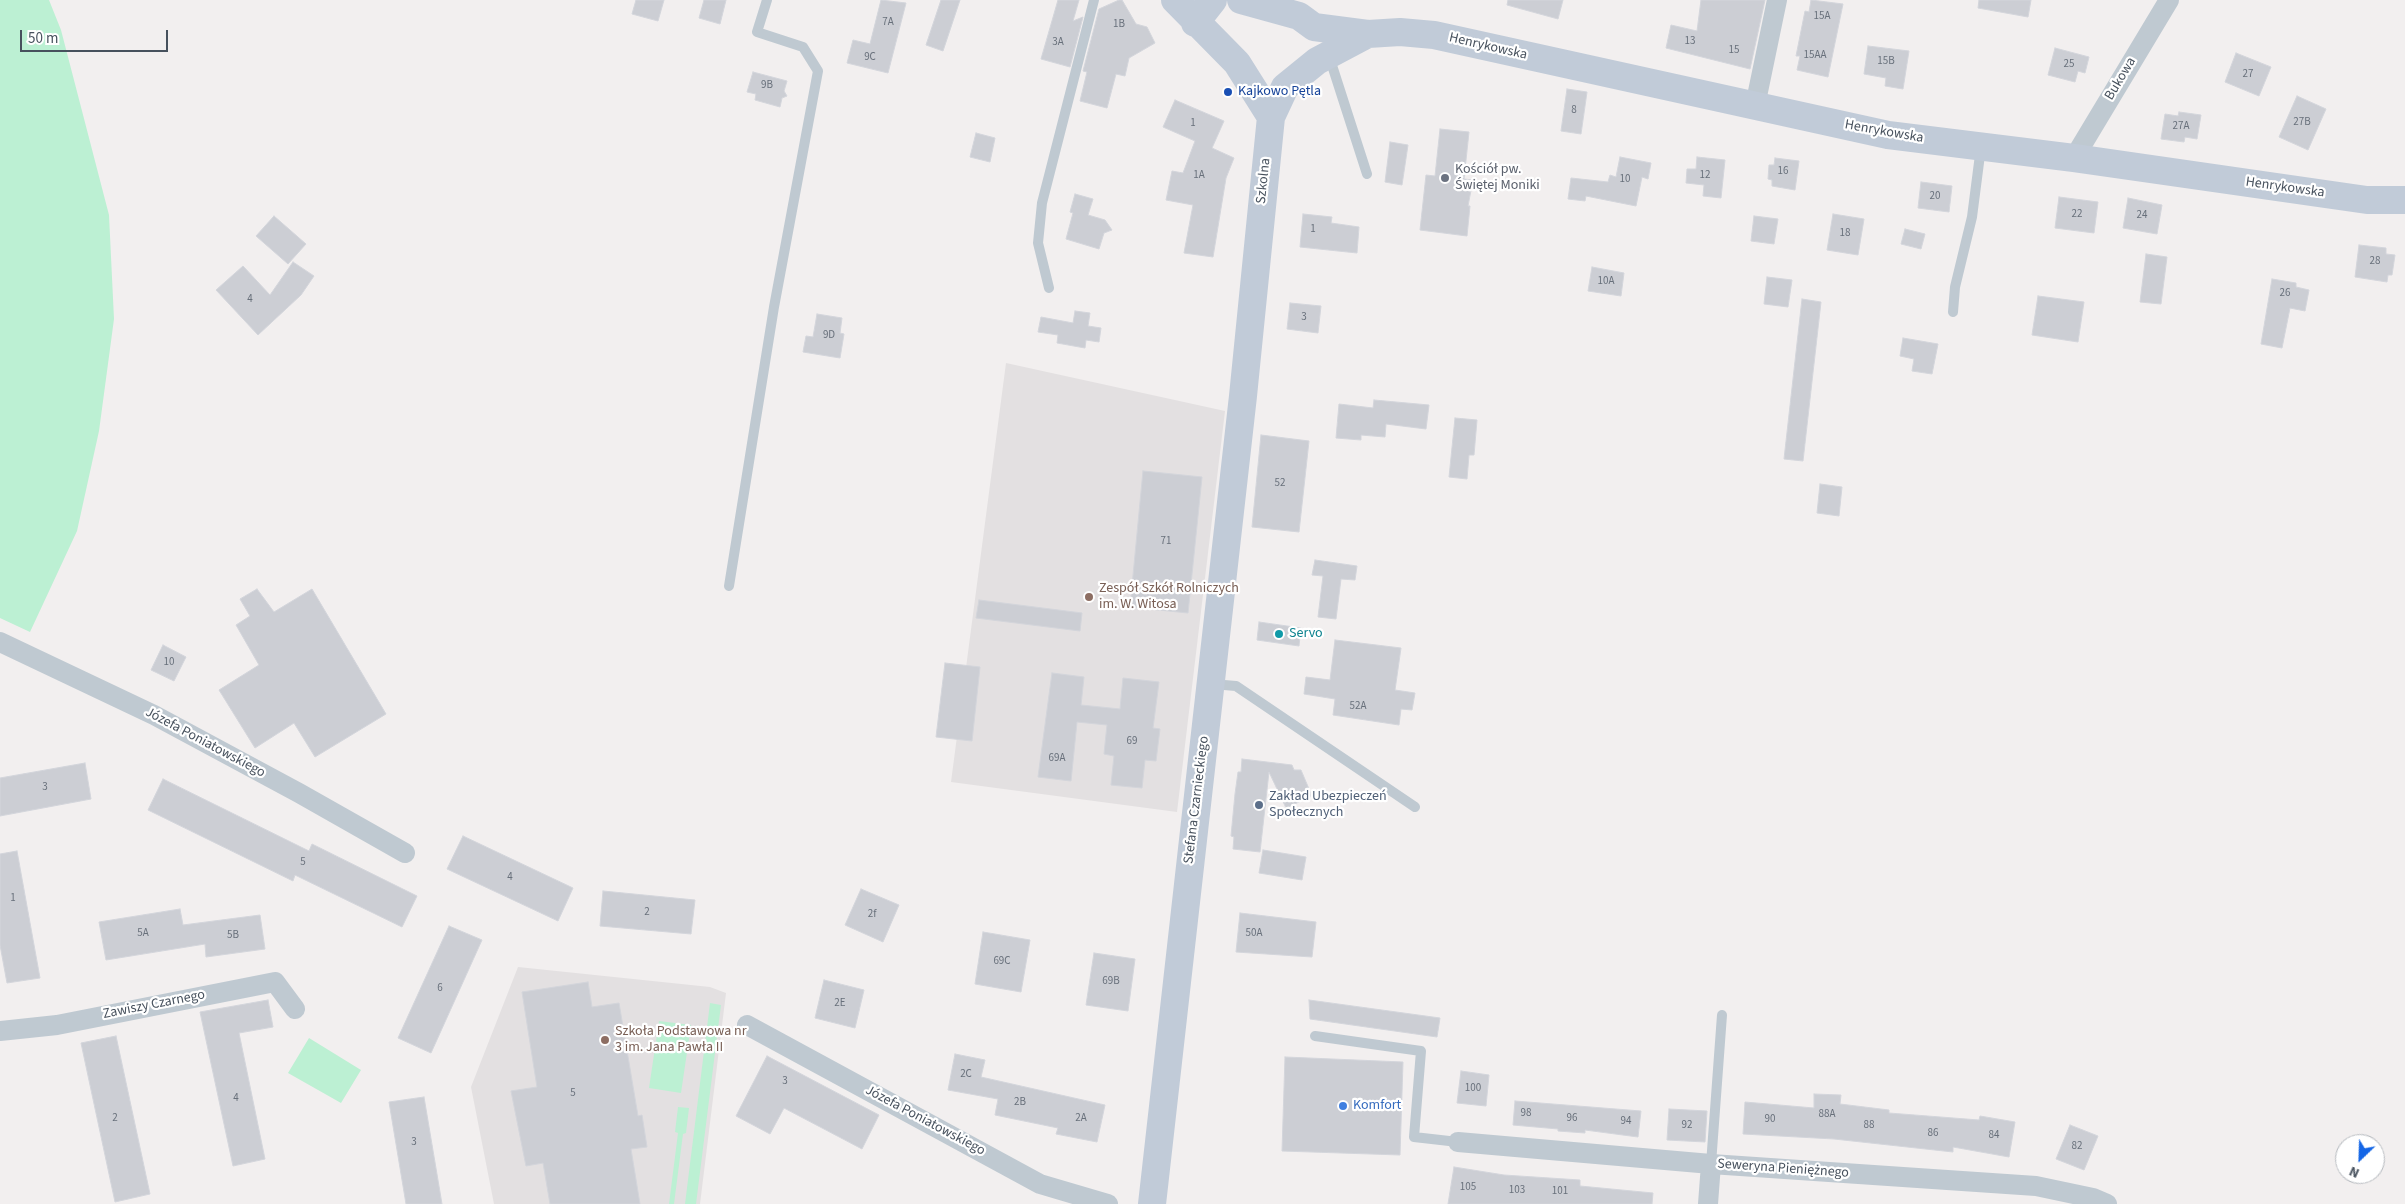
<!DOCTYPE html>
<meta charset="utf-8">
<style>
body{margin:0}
#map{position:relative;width:2405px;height:1204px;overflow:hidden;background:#f2efef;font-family:"Source Sans 3",sans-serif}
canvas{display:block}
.north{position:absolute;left:2335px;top:1134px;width:50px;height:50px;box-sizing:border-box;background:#fff;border:1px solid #b5b9be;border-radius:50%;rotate:204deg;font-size:14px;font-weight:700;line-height:20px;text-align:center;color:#47515d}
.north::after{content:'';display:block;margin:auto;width:18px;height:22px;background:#1466e6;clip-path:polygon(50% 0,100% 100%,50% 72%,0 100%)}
.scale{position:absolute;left:20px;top:30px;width:148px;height:22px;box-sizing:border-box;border:2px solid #47515d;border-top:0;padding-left:6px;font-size:15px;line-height:18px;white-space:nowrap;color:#47515d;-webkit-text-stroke:4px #fff;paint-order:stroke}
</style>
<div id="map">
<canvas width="2405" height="1204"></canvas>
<div class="north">N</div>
<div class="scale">50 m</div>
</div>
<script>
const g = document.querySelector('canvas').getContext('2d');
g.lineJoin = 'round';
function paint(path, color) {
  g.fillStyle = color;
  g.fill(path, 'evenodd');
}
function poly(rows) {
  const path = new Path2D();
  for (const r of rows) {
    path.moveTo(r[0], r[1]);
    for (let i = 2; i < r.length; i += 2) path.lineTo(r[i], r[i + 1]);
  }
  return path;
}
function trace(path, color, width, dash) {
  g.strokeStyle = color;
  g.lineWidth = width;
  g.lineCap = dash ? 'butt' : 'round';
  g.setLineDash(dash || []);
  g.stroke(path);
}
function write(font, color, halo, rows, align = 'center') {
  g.font = font + ' "Source Sans 3",sans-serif';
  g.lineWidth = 4.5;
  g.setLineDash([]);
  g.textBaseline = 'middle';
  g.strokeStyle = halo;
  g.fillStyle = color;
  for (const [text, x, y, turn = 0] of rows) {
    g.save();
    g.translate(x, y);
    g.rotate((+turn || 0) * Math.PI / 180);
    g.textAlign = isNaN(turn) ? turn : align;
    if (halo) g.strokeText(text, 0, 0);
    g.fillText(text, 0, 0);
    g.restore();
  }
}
const education = poly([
 [1006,363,1225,411,1177,812,951,782],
 [518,967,710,987,726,993,700,1204,494,1204,471,1087]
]);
const green = poly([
 [0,0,49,0,61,30,109,215,114,319,99,431,77,531,30,632,0,618],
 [710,1003,721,1005,696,1204,685,1204],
 [659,1021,691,1025,681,1093,649,1088],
 [309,1038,361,1070,341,1103,288,1073],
 [678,1107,689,1108,686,1133,683,1134,674,1204,669,1204,678,1133,675,1132]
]);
const building = poly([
 [636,0,664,0,658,21,632,14,636,0],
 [704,0,726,0,720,24,699,18,704,0],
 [881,0,906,3,888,73,847,63,853,40,870,44,881,0],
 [941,0,960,0,943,51,926,45,941,0],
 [1058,0,1079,0,1073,21,1083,17,1070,67,1041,59,1058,0],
 [1119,0,1122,0,1136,24,1147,27,1155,43,1129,58,1125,76,1116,74,1107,108,1080,101,1087,72,1083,71,1099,9,1119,0],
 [1508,0,1563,0,1558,19,1507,5,1508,0],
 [1701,0,1765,0,1750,69,1666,48,1671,25,1697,31,1701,0],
 [1811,0,1843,4,1828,77,1797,70,1800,56,1796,56,1805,11,1809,12,1811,0],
 [1979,0,2031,0,2028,17,1978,8,1979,0],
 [1868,46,1909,51,1903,89,1885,86,1886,78,1864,74,1868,46],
 [2055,48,2089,57,2085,73,2078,71,2075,82,2048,75,2055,48],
 [2236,53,2271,67,2259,96,2225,82,2236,53],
 [753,72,787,81,784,91,787,96,782,98,780,107,755,100,756,94,747,92,753,72],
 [1567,89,1587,92,1581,134,1561,131,1567,89],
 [2297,96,2326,109,2308,150,2279,137,2297,96],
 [1175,100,1224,121,1212,148,1234,158,1226,178,1213,257,1184,253,1193,205,1166,200,1172,171,1183,173,1195,141,1163,127,1175,100],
 [2179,112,2201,115,2197,139,2185,137,2184,142,2161,139,2165,114,2178,116,2179,112],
 [1440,129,1469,132,1464,179,1473,180,1468,206,1470,206,1467,236,1420,230,1426,175,1435,176,1440,129],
 [976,133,995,138,990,162,970,157,976,133],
 [1390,142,1408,145,1402,185,1385,182,1390,142],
 [1620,157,1651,163,1648,179,1642,177,1636,206,1586,196,1585,201,1568,199,1571,178,1608,182,1610,175,1616,177,1620,157],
 [1697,157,1725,160,1721,198,1703,196,1704,185,1686,183,1687,169,1696,169,1697,157],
 [1775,158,1799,161,1795,190,1772,186,1772,180,1768,179,1769,165,1774,165,1775,158],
 [1921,182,1952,186,1949,212,1918,208,1921,182],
 [1075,194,1093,199,1088,215,1105,220,1112,230,1104,233,1099,249,1066,239,1073,213,1070,212,1075,194],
 [2059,197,2098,202,2094,233,2055,228,2059,197],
 [2128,198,2162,205,2157,234,2123,228,2128,198],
 [1303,214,1332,217,1331,223,1359,227,1357,253,1300,247,1303,214],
 [1833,214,1864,219,1858,255,1827,250,1833,214],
 [274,216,306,244,288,264,256,236,274,216],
 [1754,216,1778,219,1774,244,1751,241,1754,216],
 [1905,229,1925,234,1921,249,1901,244,1905,229],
 [2359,245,2386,248,2386,254,2395,255,2392,275,2388,275,2387,282,2355,277,2359,245],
 [2146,254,2167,257,2161,304,2140,302,2146,254],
 [293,262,314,276,301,295,258,335,216,290,243,266,270,295,293,262],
 [1592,267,1624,273,1621,296,1588,291,1592,267],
 [1767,277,1792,280,1788,307,1764,304,1767,277],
 [2272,279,2296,283,2296,287,2309,290,2305,311,2290,308,2282,348,2261,344,2272,279],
 [2038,296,2084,302,2078,342,2032,335,2038,296],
 [1802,299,1821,302,1803,461,1784,459,1802,299],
 [1290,303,1321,306,1318,333,1287,329,1290,303],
 [1075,311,1090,313,1088,326,1101,328,1099,342,1086,340,1085,348,1057,343,1058,335,1038,332,1041,317,1073,323,1075,311],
 [817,314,842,318,840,333,844,334,840,358,803,352,806,336,813,337,817,314],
 [1903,338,1938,344,1932,374,1912,371,1914,359,1900,356,1903,338],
 [1374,400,1429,405,1426,429,1386,424,1385,437,1361,435,1361,440,1336,438,1339,404,1373,408,1374,400],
 [1455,418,1477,420,1474,455,1469,455,1467,479,1449,477,1455,418],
 [1261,435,1309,441,1299,532,1252,527,1261,435],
 [1143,471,1202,477,1188,613,1130,607,1143,471],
 [1820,484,1842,487,1839,516,1817,513,1820,484],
 [1315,560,1357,566,1355,580,1341,579,1336,619,1318,617,1323,576,1312,575,1315,560],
 [257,589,274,612,312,589,386,714,315,757,294,723,255,748,219,690,259,665,236,625,250,616,240,599,257,589],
 [979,600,1082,613,1080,631,976,618,979,600],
 [1259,622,1301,628,1299,646,1257,640,1259,622],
 [1335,640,1401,648,1395,690,1415,693,1412,710,1401,709,1399,725,1333,715,1335,699,1304,694,1306,677,1330,680,1335,640],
 [163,645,186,657,174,681,151,670,163,645],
 [945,663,980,667,972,741,936,737,945,663],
 [1052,673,1084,677,1081,705,1120,709,1123,678,1159,682,1153,728,1160,729,1156,761,1145,760,1142,788,1111,785,1114,756,1104,754,1107,725,1077,722,1071,781,1038,777,1052,673],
 [1242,759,1292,765,1294,770,1301,770,1312,796,1286,808,1269,772,1260,852,1233,849,1234,837,1231,836,1235,794,1238,772,1241,772,1242,759],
 [85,763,91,799,0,816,0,778,85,763],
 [163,779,309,851,312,844,417,896,402,927,295,875,293,881,148,810,163,779],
 [463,836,573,888,558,921,447,869,463,836],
 [1263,850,1306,857,1302,880,1259,873,1263,850],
 [17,851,40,978,7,983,0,945,0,854,17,851],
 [861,889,899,905,883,942,845,925,861,889],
 [603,891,695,900,691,934,600,926,603,891],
 [180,909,183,925,260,915,265,949,206,957,205,944,106,960,99,922,180,909],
 [1240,913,1316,922,1312,957,1236,952,1240,913],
 [449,926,482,940,431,1053,398,1038,449,926],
 [983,932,1030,940,1021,992,975,984,983,932],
 [1094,953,1135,959,1128,1011,1086,1005,1094,953],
 [824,980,864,990,855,1028,815,1018,824,980],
 [588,982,592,1007,619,1003,638,1116,642,1115,647,1147,631,1149,640,1204,550,1204,543,1163,526,1166,511,1091,537,1087,522,992,588,982],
 [268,1000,273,1027,239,1033,265,1159,233,1166,200,1012,268,1000],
 [1309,1000,1440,1018,1437,1037,1310,1019,1309,1000],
 [116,1036,150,1194,115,1202,81,1043,116,1036],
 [955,1054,985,1060,981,1077,1105,1105,1097,1142,1056,1134,1058,1128,995,1115,998,1099,948,1090,955,1054],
 [767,1056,879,1115,862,1149,784,1108,770,1134,736,1116,767,1056],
 [1285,1057,1403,1062,1400,1155,1282,1151,1285,1057],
 [1461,1071,1489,1075,1486,1106,1457,1103,1461,1071],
 [1814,1094,1841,1095,1840,1104,1889,1110,1889,1113,1979,1120,1980,1116,2015,1122,2009,1157,1953,1147,1953,1152,1834,1139,1743,1134,1745,1102,1814,1108,1814,1094],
 [424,1097,442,1204,406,1204,389,1102,424,1097],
 [1515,1101,1641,1111,1638,1137,1585,1130,1585,1133,1558,1131,1558,1129,1513,1125,1515,1101],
 [1669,1109,1707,1111,1705,1142,1667,1140,1669,1109],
 [2070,1125,2098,1136,2084,1170,2056,1159,2070,1125],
 [1454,1167,1504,1175,1580,1180,1580,1186,1653,1193,1652,1204,1448,1204,1454,1167]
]);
const lane = poly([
 [1329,56,1367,174],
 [1049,288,1038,243,1042,203,1094,0],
 [1953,312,1955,287,1972,217,1981,147],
 [729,586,774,307,818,71,803,47,757,32,767,0],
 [1212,684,1236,686,1415,807],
 [1315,1036,1421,1051,1414,1137,1458,1142],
 [1711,1164,1722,1015]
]);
const street = poly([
 [1755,106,1777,0],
 [2074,158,2169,0],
 [0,642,154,715,299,793,405,853],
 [747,1025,1040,1184,1108,1204],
 [0,1031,57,1025,275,982,295,1009],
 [1458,1142,1711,1164,2036,1186,2093,1198,2107,1204],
 [1708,1204,1711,1164]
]);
const secondary = poly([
 [1241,0,1299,16,1314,27,1368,34,1400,32,1434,35,1888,135,2074,158,2367,200,2405,200],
 [1195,23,1213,0],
 [1271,117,1285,87,1317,61,1368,34],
 [1152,1204,1243,396,1271,117,1237,63,1175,0]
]);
const markers = [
 [1228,92,5,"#1a4fb4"],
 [1445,178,5,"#6b7280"],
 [1089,597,5,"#8d6e63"],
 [1279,634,5,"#0f9aa8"],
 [1259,805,5,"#5c6f8a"],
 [605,1040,5,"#8d6e63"],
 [1343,1106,5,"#3f7fe0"]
];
const numberNames = [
 ["15A",1822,17],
 ["7A",888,23],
 ["1B",1119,25],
 ["13",1690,42],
 ["3A",1058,43],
 ["15",1734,51],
 ["15AA",1815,56],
 ["9C",870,58],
 ["15B",1886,62],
 ["25",2069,65],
 ["27",2248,75],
 ["9B",767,86],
 ["8",1574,111],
 ["27B",2302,123],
 ["1",1193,124],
 ["27A",2181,127],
 ["16",1783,172],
 ["1A",1199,176],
 ["12",1705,176],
 ["10",1625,180],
 ["20",1935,197],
 ["22",2077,215],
 ["24",2142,216],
 ["1",1313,230],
 ["18",1845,234],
 ["28",2375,262],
 ["10A",1606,282],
 ["26",2285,294],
 ["4",250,300],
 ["3",1304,318],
 ["9D",829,336],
 ["52",1280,484],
 ["71",1166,542],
 ["10",169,663],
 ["52A",1358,707],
 ["69",1132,742],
 ["69A",1057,759],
 ["3",45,788],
 ["5",303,863],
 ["4",510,878],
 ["1",13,899],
 ["2",647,913],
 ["2f",872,915],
 ["5A",143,934],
 ["50A",1254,934],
 ["5B",233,936],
 ["69C",1002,962],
 ["69B",1111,982],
 ["6",440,989],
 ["2E",840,1004],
 ["2C",966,1075],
 ["3",785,1082],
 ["100",1473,1089],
 ["5",573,1094],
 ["4",236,1099],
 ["2B",1020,1103],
 ["98",1526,1114],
 ["88A",1827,1115],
 ["2",115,1119],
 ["2A",1081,1119],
 ["96",1572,1119],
 ["90",1770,1120],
 ["94",1626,1122],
 ["92",1687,1126],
 ["88",1869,1126],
 ["86",1933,1134],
 ["84",1994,1136],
 ["3",414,1143],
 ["82",2077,1147],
 ["105",1468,1188],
 ["103",1517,1191],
 ["101",1560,1192]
];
const streetNames = [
 ["Henrykowska",1488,47,13],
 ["Bukowa",2121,79,-59],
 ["Henrykowska",1884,132,10],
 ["Szkolna",1264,181,-84],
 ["Henrykowska",2285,188,8],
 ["Józefa Poniatowskiego",205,743,28],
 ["Stefana Czarnieckiego",1197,800,-83],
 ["Zawiszy Czarnego",154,1005,-11],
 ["Józefa Poniatowskiego",925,1121,28],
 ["Seweryna Pieniężnego",1783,1169,4]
];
const transitNames = [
 ["Kajkowo Pętla",1238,92]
];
const worshipNames = [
 ["Kościół pw.",1455,170],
 ["Świętej Moniki",1455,186]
];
const educationNames = [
 ["Zespół Szkół Rolniczych",1099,589],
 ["im. W. Witosa",1099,605],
 ["Szkoła Podstawowa nr",615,1032],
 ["3 im. Jana Pawła II",615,1048]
];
const cultureNames = [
 ["Servo",1289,634]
];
const serviceNames = [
 ["Zakład Ubezpieczeń",1269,797],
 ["Społecznych",1269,813]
];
const shopNames = [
 ["Komfort",1353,1106]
];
paint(education, '#e3e0e1');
paint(green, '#bcf0d3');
paint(building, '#ccced4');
trace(building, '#d3d5db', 1);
trace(lane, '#bfc9d1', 10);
trace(street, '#bfc9d1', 20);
trace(secondary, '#c1cbd8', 28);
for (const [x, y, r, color] of markers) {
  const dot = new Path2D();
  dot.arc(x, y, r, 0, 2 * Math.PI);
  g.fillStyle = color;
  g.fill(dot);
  trace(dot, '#fff', 2);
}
write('11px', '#68707b', null, numberNames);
write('14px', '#47515d', '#fff', streetNames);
write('14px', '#164399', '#fff', transitNames, 'left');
write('14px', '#5b616d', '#fff', worshipNames, 'left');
write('14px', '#785e54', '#fff', educationNames, 'left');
write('14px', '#0d838f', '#fff', cultureNames, 'left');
write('14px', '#4e5e75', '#fff', serviceNames, 'left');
write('14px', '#366cbe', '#fff', shopNames, 'left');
</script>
